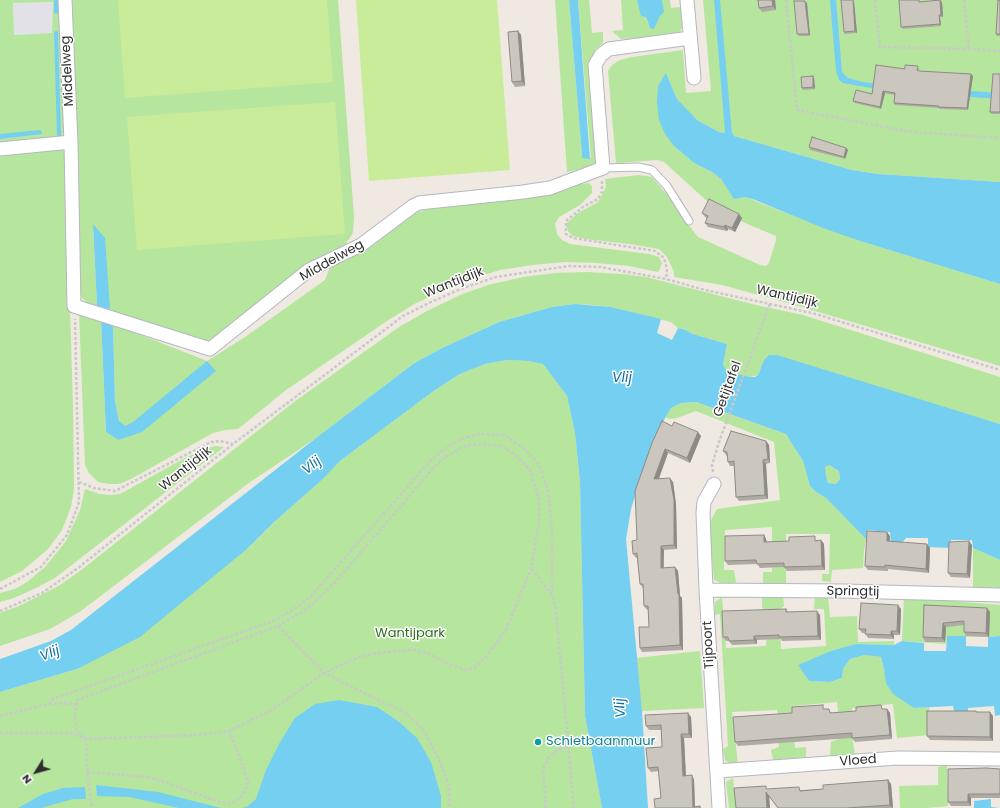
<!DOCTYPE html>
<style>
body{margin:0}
#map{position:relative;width:1000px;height:808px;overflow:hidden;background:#efe9e1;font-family:Poppins,sans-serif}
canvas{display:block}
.north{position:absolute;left:16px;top:752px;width:40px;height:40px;-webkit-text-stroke:3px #fff;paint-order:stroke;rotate:233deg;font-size:11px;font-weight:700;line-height:16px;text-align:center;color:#2e2e2e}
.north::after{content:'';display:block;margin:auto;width:14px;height:18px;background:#2e2e2e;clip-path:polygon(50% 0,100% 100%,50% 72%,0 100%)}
</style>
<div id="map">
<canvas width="1000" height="808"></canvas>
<div class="north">N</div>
</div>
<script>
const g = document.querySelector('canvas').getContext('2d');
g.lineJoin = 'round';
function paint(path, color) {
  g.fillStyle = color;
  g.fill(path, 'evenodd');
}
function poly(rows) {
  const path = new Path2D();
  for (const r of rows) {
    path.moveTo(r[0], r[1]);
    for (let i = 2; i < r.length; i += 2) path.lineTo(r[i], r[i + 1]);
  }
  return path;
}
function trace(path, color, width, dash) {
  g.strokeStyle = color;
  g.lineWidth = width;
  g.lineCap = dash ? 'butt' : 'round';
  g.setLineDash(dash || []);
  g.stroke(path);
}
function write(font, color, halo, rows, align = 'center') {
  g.font = font + ' Poppins,sans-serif';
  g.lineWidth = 3;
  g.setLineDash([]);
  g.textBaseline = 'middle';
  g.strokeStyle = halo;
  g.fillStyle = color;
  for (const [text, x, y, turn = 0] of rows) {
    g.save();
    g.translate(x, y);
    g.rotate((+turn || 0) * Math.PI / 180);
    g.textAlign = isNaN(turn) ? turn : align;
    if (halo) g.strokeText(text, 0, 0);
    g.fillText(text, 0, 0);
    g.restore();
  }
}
const industrial = poly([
 [53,2,52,33,14,35,13,3]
]);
const green = poly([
 [0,0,60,0,65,130,61,138,0,145],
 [53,2,52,33,14,35,13,3],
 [72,0,338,0,354,217,353,233,345,245,312,264,202,353,114,315,110,309,93,225,97,306,90,306,82,298,77,285,76,198,79,188,78,154,74,140,69,21,72,13],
 [555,0,569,0,582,155,591,158,578,0,589,0,592,33,603,32,603,43,595,50,590,66,597,158,596,164,591,167,567,172],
 [621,0,637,0,638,5,646,17,648,24,654,29,660,16,663,12,662,0,670,0,671,8,681,7,682,25,681,30,677,34,672,36,621,39,612,31,623,30],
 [703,0,1000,0,1000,182,878,174,852,170,734,136,732,132,728,91,725,132,724,133,719,132,697,120,686,110,677,99,666,73,674,146,694,163,712,172,721,179,727,187,745,197,786,213,860,241,1000,284,1000,366,788,303,722,285,674,277,674,272,667,257,659,249,629,244,586,239,573,236,568,231,566,224,578,213,598,202,606,187,605,179,639,175,652,177,670,198,688,224,698,237,760,265,766,266,769,263,776,240,776,236,719,212,664,162,657,160,616,163,608,71,612,65,620,60,632,57,683,50,686,93,711,91],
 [59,148,65,152,73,404,74,489,71,507,62,530,48,549,22,571,0,582,0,153],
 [589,183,592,186,592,193,580,205,559,217,555,224,557,234,562,240,570,244,649,254,659,257,662,263,660,269,658,272,629,266,596,263,565,262,533,265,500,270,471,279,416,303,387,321,286,390,238,429,225,430,213,433,131,479,119,484,109,484,98,482,89,473,85,465,79,312,101,320,106,432,118,440,133,422,125,427,119,421,115,401,113,324,207,361,245,337,325,280,330,267,413,214,429,208],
 [587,272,622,274,646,277,756,305,803,315,1000,377,1000,424,953,410,764,360,758,375,750,377,727,371,724,368,723,365,727,344,693,334,686,330,678,328,671,322,611,307,593,305,575,304,552,307,499,322,440,349,413,364,316,438,246,485,81,611,50,629,0,646,0,613,19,606,37,597,60,585,80,571,294,402,399,327,427,311,460,295,488,285,523,277,555,273],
 [507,360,529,361,543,364,567,396,575,433,580,482,585,716,602,808,0,808,0,692,77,669,248,548,273,523,324,478,340,461,435,390,460,374,485,364],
 [696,402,786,434,803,461,810,486,816,492,826,498,866,539,864,551,863,568,832,570,831,582,822,581,822,574,829,574,830,534,786,534,786,583,763,585,763,572,772,572,772,527,725,530,724,570,734,570,736,582,726,585,714,580,709,524,717,509,780,500,774,442,696,411,674,419,665,418,671,408,681,403],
 [216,446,224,447,55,578,38,587,14,598,0,602,0,593,15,589,27,582,45,567,66,541,80,510,85,489,100,494,111,495,120,494,183,459,207,448],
 [829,465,839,471,840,479,836,484,828,483,826,476,824,467],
 [973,548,1000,560,1000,589,973,588],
 [783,595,784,606,779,610,781,649,826,646,824,609,814,609,815,596,828,597,830,617,857,616,858,642,894,641,894,645,856,644,798,665,809,681,830,682,842,678,843,669,850,659,865,655,881,657,884,669,914,708,929,707,929,735,897,738,893,704,852,708,853,742,855,755,830,756,831,742,841,738,837,702,793,706,795,748,806,747,806,757,773,760,771,750,779,747,777,710,732,712,738,763,730,764,725,760,723,749,728,746,720,614,715,615,715,602,722,597,726,648,766,646,768,611,762,608,762,597],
 [904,597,1000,605,1000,636,988,637,947,636,946,644,902,641],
 [700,651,704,708,642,711,636,658],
 [947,765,948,806,927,808,900,808,899,786,938,785,938,767],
 [733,778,736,808,729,808,726,782]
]);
const pitch = poly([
 [118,0,327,0,333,82,125,98],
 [356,0,497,0,510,170,369,181],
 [335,102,345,234,137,250,127,117]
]);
const water = poly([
 [569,0,578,0,590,159,582,158,582,155],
 [637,0,662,0,664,12,660,16,654,29,650,28,646,17,641,16],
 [714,0,720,0,732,132,734,136,852,170,878,174,1000,182,1000,284,860,241,823,228,755,200,745,197,734,199,721,179,712,172,694,163,674,146,665,134,659,120,657,103,658,86,666,73,677,99,697,120,719,132,724,133,725,132],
 [830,0,836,0,842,72,848,78,863,82,895,86,1000,93,1000,99,894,92,843,83,839,80,836,71],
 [41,130,42,134,0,139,0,134],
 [93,224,105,238,110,309,97,306],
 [575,304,611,307,661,319,657,333,672,340,678,328,686,330,693,334,727,344,723,365,727,371,750,377,755,377,758,375,764,360,769,355,777,355,1000,424,1000,560,973,548,972,540,951,540,950,548,928,547,928,538,906,538,902,543,891,543,890,532,867,530,866,539,826,498,816,492,810,486,803,461,786,434,696,402,681,403,671,408,665,418,636,493,631,509,626,539,642,711,648,808,602,808,585,716,580,482,575,433,567,396,543,364,529,361,507,360,485,364,460,374,435,390,340,461,324,478,273,523,248,548,140,637,77,669,0,692,0,659,51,641,71,630,316,438,413,364,440,349,499,322,552,307],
 [829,465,839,471,840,479,836,484,828,483,826,476,825,467],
 [101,320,113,324,115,401,119,421,125,426,133,422,207,361,216,371,142,432,118,440,106,432],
 [947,636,966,636,966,646,988,647,988,637,1000,636,1000,715,995,716,994,706,968,708,968,712,954,711,953,706,914,708,893,694,886,683,884,669,881,657,865,655,850,659,843,669,842,678,830,682,809,681,798,665,831,651,856,644,894,645,902,641,924,643,924,651,946,651],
 [339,700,377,707,398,721,417,738,431,762,441,796,441,808,242,808,248,806,256,799,266,770,279,744,295,718,315,704],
 [96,785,158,792,221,808,179,808,129,797,97,796],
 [85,787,86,799,73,799,41,808,18,808,43,794,63,788],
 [991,799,991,807,1000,808,974,808,974,801]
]);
const stream = poly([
 [56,0,56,12],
 [56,33,59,135]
]);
const path = poly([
 [786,0,797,110,911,132,1000,138],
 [875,0,880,47,969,49,1000,51],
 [964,0,969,49],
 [602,181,602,192,598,199,583,207,566,221,566,234,573,238,655,251,664,258,667,269,666,279],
 [713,472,712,465,719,442,770,303],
 [79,482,94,488,115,491,211,442,220,441,233,444],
 [532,569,552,595,556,610,574,808],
 [0,589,41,567,67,535,79,502,75,319],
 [0,611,42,593,78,568,233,444,403,316,431,302,463,288,496,277,569,266,600,267,666,279,705,290,812,313,1000,370],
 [278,626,324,673,366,694,404,712,417,723,426,734,440,762,449,786,449,808],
 [49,704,66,703,76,705],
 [0,716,49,704,53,699,276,620,297,607,311,596,431,460,442,451,455,442,465,438,480,434,504,435,526,450,538,464,545,481,549,497,552,533,552,594],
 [0,733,70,733,86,739,198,735,229,731,272,710,324,673,359,657,377,653,412,650,427,653,447,663,465,670,474,668,485,658,506,630,531,569,539,522,539,499,530,470,518,457,501,446,483,444,470,445,461,448,445,457,438,463,336,581,316,601,301,613,278,626,77,700,75,715,77,731,86,739,88,781,92,808],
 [87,772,147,777,168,783,219,802,229,804,239,799,244,794,248,783,243,766,229,731],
 [546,808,543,769,549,757,556,751,568,746]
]);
const service = poly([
 [603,168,638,167,652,170,667,186,689,221]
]);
const minor = poly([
 [65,0,71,142,74,306,210,349,309,270,361,245,413,206,419,203,523,192,550,188,603,168,595,65,601,55,609,49,690,38],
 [687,0,694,78],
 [0,149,71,142],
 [714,484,704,502,703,513,706,590,719,808],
 [706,590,843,591,1000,595],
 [717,771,898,758,1000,759]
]);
const wall = poly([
 [775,0,776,10,762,12,759,8],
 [1000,0,1000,36,997,36,996,34],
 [854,2,857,33,845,34,844,32],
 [920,2,942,2,943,17,940,17,941,26,903,29,901,27],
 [807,3,810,36,799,36,797,34],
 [518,31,521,35,525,86,515,87,512,82],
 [919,68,919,71,973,76,968,110,940,109,939,108,895,105,894,103,894,95,885,93,881,109,855,103,853,101,872,94,905,69],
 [1000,74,1000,114,991,114,990,112],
 [814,78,815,89,803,90,802,88],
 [809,147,846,148,848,150,845,159,810,150],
 [702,213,739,214,742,218,735,232,728,229,727,231,708,227,705,223,707,218,705,217],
 [672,426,701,436,690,463,668,453,659,479,673,482,676,504,677,549,664,550,664,568,675,567,678,571,680,596,682,598,683,650,642,652,640,648,649,627,648,610,647,610,644,606,643,588,640,584,637,558,636,558,633,554],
 [766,441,769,445,770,463,766,464,768,499,739,501,736,497,734,466,730,466,728,462,727,456,726,455,723,451],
 [764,535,766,539,767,542,821,540,824,544,825,570,787,571,784,567,760,568,757,564,728,565,725,561],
 [890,536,890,542,927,544,930,548,929,573,888,569,888,571,868,570,865,566],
 [972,545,970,578,951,577,948,573],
 [924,605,990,612,989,637,966,636,964,632,964,625,946,627,945,642,925,642,923,637],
 [786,609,788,612,820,615,821,640,782,641,781,639,757,640,757,644,732,645,729,641,726,641,723,637],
 [901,609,900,635,894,635,894,639,868,638,865,633,862,633,859,629],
 [826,709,832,713,887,709,890,713,892,739,855,742,852,738,738,746,735,742,792,713],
 [976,711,977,712,993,716,993,741,930,740,927,736],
 [688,713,691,717,692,738,684,738,686,776,692,775,694,780,695,807,700,806,701,808,655,808,661,798,659,771,651,772,648,768,662,747,661,730,649,730,646,726],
 [1000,769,1000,798,971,798,971,806,951,806,948,802],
 [888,780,891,784,893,808,778,808,769,796,770,808,736,808,768,789,802,790,823,789]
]);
const shadedWall = poly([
 [772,0,775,0,776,10,773,6],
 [853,0,854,2,857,33,855,31],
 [940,0,942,2,943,17,941,15],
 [805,1,807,3,810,36,809,34],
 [939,15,940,17,941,26,940,24],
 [518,31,521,35,525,86,522,81],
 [971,74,973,76,968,110,967,108],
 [813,76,814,78,815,89,813,87],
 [883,91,885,93,881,109,880,107],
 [846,148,848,150,845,159,844,157],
 [739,214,742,218,735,232,732,228],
 [725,225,728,229,727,231,724,227],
 [698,432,701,436,690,463,687,458],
 [766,441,769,445,770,463,768,459],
 [665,449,668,453,657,483,654,479],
 [763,460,766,464,768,499,765,495],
 [670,478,673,482,676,504,677,549,674,545],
 [887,532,890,536,889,546,887,541],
 [764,535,766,539,767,546,764,542],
 [821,540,824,544,825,570,822,566],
 [969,541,972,545,970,578,967,574],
 [927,544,930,548,929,573,926,569],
 [661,546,664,550,663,572,661,568],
 [675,567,678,571,680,596,682,598,683,650,680,645,678,594],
 [898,605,901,609,900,635,897,631],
 [987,608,990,612,989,637,986,633],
 [817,611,820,615,821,640,818,636],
 [943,623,946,627,945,642,942,638],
 [891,631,894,635,894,639,891,635],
 [754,636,757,640,757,644,754,640],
 [887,709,890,713,892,739,890,735],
 [990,712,993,716,993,741,990,737],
 [688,713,691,717,692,738,689,734],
 [681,734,684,738,686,780,683,776],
 [692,775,694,780,695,808,693,807],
 [888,780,891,784,893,808,890,805],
 [766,792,769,796,770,808,767,808],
 [968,794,971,798,971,806,968,802]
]);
const building = poly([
 [758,0,772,0,773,6,759,8,758,0],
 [841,0,853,0,855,31,844,32,841,0],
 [899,0,919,0,919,2,940,0,941,15,939,15,940,24,901,27,899,0],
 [998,0,1000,0,1000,34,996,34,998,0],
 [794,1,805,1,809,34,797,34,794,1],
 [518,31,522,81,512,82,508,32,518,31],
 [876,65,905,69,905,65,918,66,917,70,919,71,971,74,967,108,938,107,939,106,894,103,895,93,883,91,880,107,853,101,856,90,872,94,876,65],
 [993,74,1000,74,1000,112,990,112,993,74],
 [813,76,813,87,802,88,801,77,813,76],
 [812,137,846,148,844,157,809,147,812,137],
 [709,199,739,214,732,228,725,225,724,227,705,223,708,216,702,213,709,199],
 [662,421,672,426,674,422,698,432,687,458,665,449,654,479,670,478,674,500,674,545,661,546,661,568,675,567,678,594,679,594,680,645,640,648,639,627,649,627,648,606,644,606,643,584,640,584,637,553,633,554,632,541,637,540,635,491,652,443,662,421],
 [731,431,766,441,768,459,763,460,765,495,736,497,734,461,728,462,727,452,723,451,731,431],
 [867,531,887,532,887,541,927,544,926,569,885,565,885,567,865,566,867,531],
 [764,535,764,542,789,541,789,537,815,536,815,541,821,540,822,566,784,567,784,563,757,564,756,560,725,561,725,536,764,535],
 [969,541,967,574,948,573,949,542,969,541],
 [861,603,898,605,897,631,891,631,891,635,865,634,866,629,859,629,861,603],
 [924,605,987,608,986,633,964,632,964,621,943,623,942,638,923,637,924,605],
 [786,609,786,612,817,611,818,636,779,637,779,635,754,636,754,640,729,641,728,637,723,637,722,611,786,609],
 [823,705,823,709,829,709,830,713,856,711,856,707,881,705,882,709,887,709,890,735,852,738,852,733,735,742,733,717,792,713,792,707,823,705],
 [927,711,976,711,976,712,990,712,990,737,927,736,927,711],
 [688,713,689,734,681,734,683,776,692,775,693,807,700,806,700,808,655,808,654,799,661,798,658,767,648,768,646,748,662,747,661,725,646,726,645,715,688,713],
 [986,768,1000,769,1000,794,968,794,968,802,948,802,948,769,986,768],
 [888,780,890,805,846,808,778,808,766,792,767,808,736,808,734,788,766,786,766,789,799,787,800,791,823,789,823,785,888,780]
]);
const markers = [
 [538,742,4,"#0f9aa8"]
];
const streetNames = [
 ["Middelweg",68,71,-93],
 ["Middelweg",332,261,-29],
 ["Wantijdijk",454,283,-22],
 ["Wantijdijk",787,297,13],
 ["Getijtafel",728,389,-70],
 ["Wantijdijk",186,469,-39],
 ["Springtij",853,592,1],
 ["Tijpoort",709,645,-93],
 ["Vloed",858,761,-4]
];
const parkNames = [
 ["Wantijpark",410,634]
];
const cultureNames = [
 ["Schietbaanmuur",546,742]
];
const waterNames = [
 ["Vlij",622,378],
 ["Vlij",312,466,-39],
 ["Vlij",50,654,-22],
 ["Vlij",621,708,-95]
];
paint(industrial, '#e3e1e8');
paint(green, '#b6e59e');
paint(pitch, '#c9ec9a');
paint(water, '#75cff0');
trace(stream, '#75cff0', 4);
trace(service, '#b4b7c1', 9);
trace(minor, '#b4b7c1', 15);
trace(path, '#c9c9c9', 2.5, [3, 2]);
trace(service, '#fff', 7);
trace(minor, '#fff', 13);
paint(wall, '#afaba4');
paint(shadedWall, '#8e8b86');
paint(building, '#cbc7bf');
trace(building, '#8e8b86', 1);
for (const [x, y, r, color] of markers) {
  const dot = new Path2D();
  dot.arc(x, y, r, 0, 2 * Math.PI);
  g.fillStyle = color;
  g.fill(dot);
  trace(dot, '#fff', 1.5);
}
write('13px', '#2e2e2e', '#fff', streetNames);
write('13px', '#2c6e1b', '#fff', parkNames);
write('13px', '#0d838f', '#fff', cultureNames, 'left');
write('italic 14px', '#0d6fa3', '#fff', waterNames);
</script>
